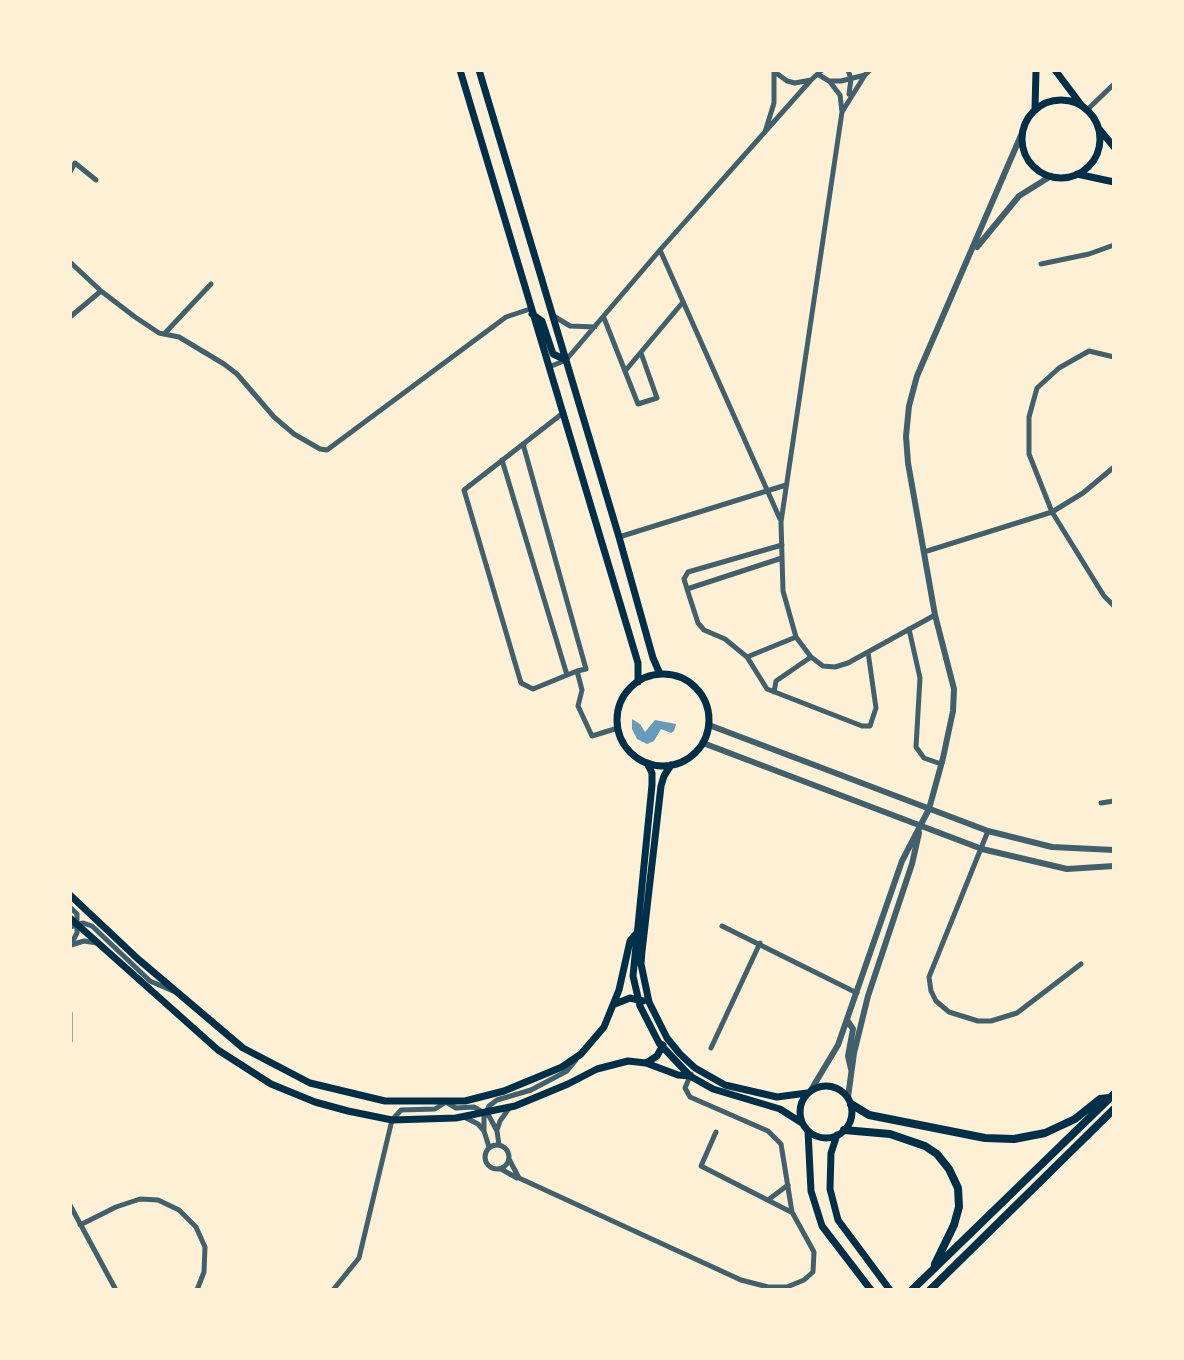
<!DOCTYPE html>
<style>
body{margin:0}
#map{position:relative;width:1184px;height:1360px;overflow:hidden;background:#fdf0d5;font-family:"PT Sans Narrow",sans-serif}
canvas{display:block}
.frame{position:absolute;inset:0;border:72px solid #fdf0d5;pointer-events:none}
</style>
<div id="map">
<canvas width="1184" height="1360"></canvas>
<div class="frame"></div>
</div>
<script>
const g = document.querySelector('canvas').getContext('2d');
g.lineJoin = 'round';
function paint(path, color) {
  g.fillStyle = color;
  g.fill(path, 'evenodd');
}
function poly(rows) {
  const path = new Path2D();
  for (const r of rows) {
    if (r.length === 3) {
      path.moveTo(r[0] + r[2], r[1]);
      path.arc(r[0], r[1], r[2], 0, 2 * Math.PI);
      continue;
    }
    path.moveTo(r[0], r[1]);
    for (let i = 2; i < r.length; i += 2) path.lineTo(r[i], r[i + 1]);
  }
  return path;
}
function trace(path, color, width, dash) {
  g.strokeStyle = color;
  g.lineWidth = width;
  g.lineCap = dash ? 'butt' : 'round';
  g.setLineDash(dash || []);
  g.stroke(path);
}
const water = poly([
 [632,719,640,724,645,732,655,720,676,724,674,731,671,733,661,729,654,741,647,744,637,739,632,729]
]);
const minor = poly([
 [848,70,851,79,849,94],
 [775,72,787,81,795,83,811,80,822,70],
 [819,75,829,81,841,81,865,75,870,70],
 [865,75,842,112,781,522,783,591,796,637,811,657,823,666,835,667,848,663,935,615],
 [830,82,840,95,842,112],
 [1087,110,1114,84],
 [765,132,774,103,774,70],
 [70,172,75,163,96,180],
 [660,250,780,519],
 [70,262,101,291,135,317,159,333,179,337,224,364,237,374,274,417,294,434,320,449,327,450,506,317,530,309],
 [1041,264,1089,254,1114,245],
 [552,315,570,326,595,327],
 [70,317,101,291],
 [604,318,638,404,657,398,641,353],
 [165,333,211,284],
 [1114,357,1089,351,1059,368,1037,388,1029,417,1029,454,1052,512,1104,596,1114,606],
 [549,367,566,360,660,250,811,80],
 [626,370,683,302],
 [563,413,464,490,521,683,533,689,577,671,582,690,578,706,592,736,618,728],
 [523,444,586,669,577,671],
 [502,460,567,675],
 [619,537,786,485],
 [782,545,688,572,684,579,687,589,782,558],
 [924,552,1052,512,1083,493,1114,467],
 [687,589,698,623,704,630,725,639,747,657,767,689,862,726,870,726,876,708,868,652],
 [909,629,920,678,916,747,924,758,941,764],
 [747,657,796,637],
 [774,692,776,681,811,657],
 [1101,803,1114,801],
 [988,831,929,977,931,991,936,1001,949,1012,978,1021,991,1021,1017,1013,1081,964],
 [70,907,77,914,77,933,70,946],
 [722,926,857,993],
 [70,927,83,923,92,926,150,981,173,991],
 [71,945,84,941,97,943],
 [70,1013,70,1041],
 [711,1048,760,943],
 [464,1117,478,1124,484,1131],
 [497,1130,500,1121,510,1107],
 [716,1132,701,1166,791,1212],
 [497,1157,12],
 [489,1147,484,1131,484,1117,489,1106,497,1100,531,1090,567,1071,576,1060],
 [509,1159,519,1178,741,1280,768,1287,787,1287,804,1280,813,1272,814,1252,792,1212,781,1144,768,1131,690,1097,685,1088,691,1074],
 [501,1169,517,1178],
 [768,1200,788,1185],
 [70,1205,116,1290],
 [80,1225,116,1207,140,1199,158,1200,179,1210,196,1227,205,1247,204,1272,197,1290],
 [333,1290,359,1258,392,1120,401,1110,435,1109,446,1102,456,1108,474,1107,489,1116,497,1131,499,1145]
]);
const tertiary = poly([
 [977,247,1019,196,1051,176],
 [709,725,988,831,1052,847,1114,850],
 [703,743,982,849,1067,869,1114,866],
 [847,1020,853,1029,848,1056,851,1069],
 [811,1090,838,1045,902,861,929,809,943,758,953,711,954,689,935,615,908,463,906,436,909,406,917,376,1022,133],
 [848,1097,854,1053,868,996,912,864,919,833]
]);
const primary = poly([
 [460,70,638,663,638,682],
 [479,70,619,537,653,658,660,674],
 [1055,70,1082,106],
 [1061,139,39],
 [1035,109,1036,70],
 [1100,130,1114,147],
 [1077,174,1114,182],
 [532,314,542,321,553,354,566,360],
 [663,720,46],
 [647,763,652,773,652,785,633,976,640,1006,659,1043,690,1076,713,1089,780,1109,802,1123],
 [671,765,664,776,661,786,642,951,641,964,649,1002,667,1038,680,1054,695,1068,725,1085,777,1097,807,1093],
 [70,895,138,959,243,1048,310,1083,385,1101,465,1101,504,1091,562,1067,581,1054,604,1027,619,990,630,941,635,935],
 [70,918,218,1050,271,1084,315,1102,348,1111,392,1120,456,1118,515,1106,568,1084,597,1069,628,1061,646,1063,678,1075,690,1076],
 [615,1004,630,998,643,1001],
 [646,1063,657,1056,663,1045],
 [826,1112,26],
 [808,1131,811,1191,822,1226,871,1290],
 [837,1135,831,1153,830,1189,838,1220,890,1290]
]);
const trunk = poly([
 [851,1104,869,1115,985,1138,1014,1139,1045,1133,1075,1119,1100,1099,1109,1098],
 [844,1130,890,1134,925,1146,937,1154,949,1169,958,1188,959,1207,954,1225,935,1264],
 [912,1290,1114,1094],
 [930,1290,1114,1109]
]);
paint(water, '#669bbc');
trace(minor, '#3f606c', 5);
trace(tertiary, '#3f606c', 6);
trace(primary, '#003049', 7);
trace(trunk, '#003049', 8);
</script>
